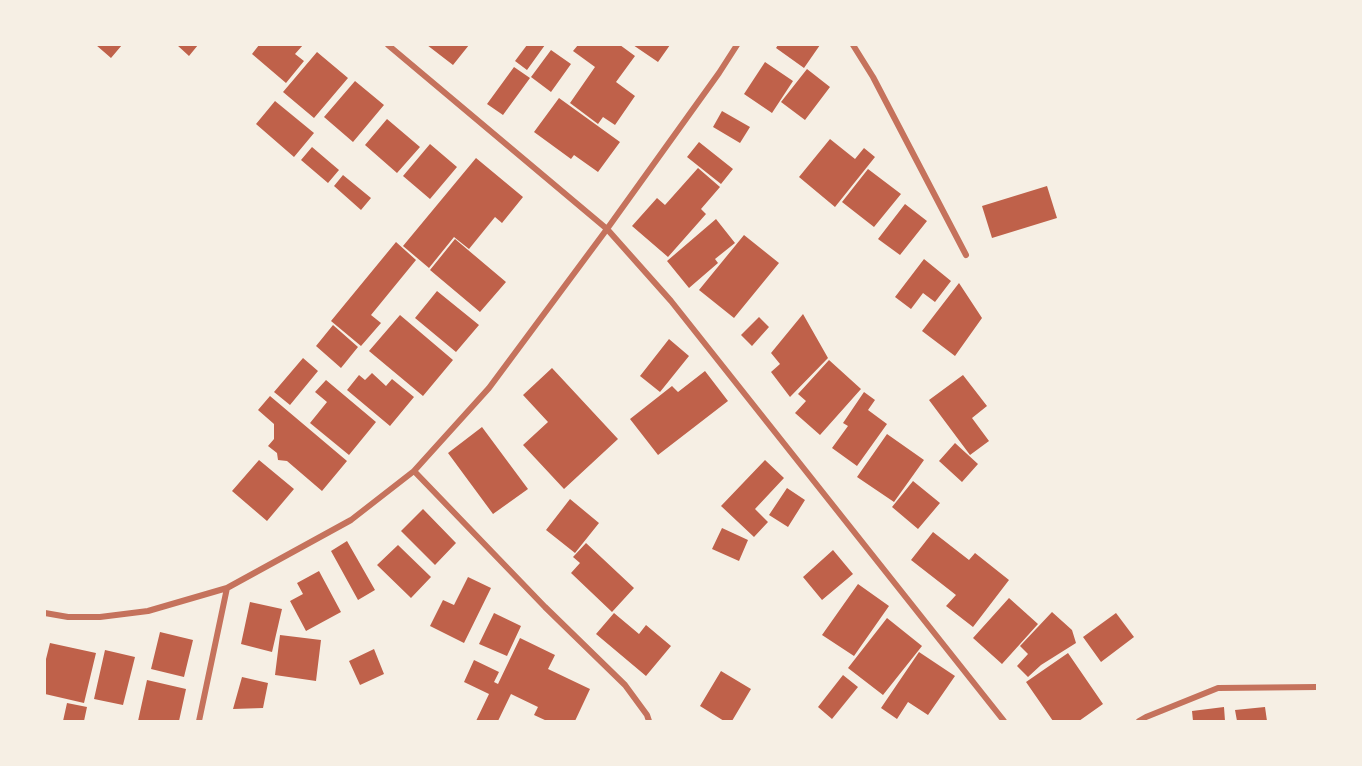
<!DOCTYPE html>
<style>
body{margin:0}
#map{position:relative;width:1362px;height:766px;overflow:hidden;background:#f6efe4;font-family:Figtree,sans-serif}
canvas{display:block}
.frame{position:absolute;inset:0;border:46px solid #f6efe4;pointer-events:none}
</style>
<div id="map">
<canvas width="1362" height="766"></canvas>
<div class="frame"></div>
</div>
<script>
const g = document.querySelector('canvas').getContext('2d');
g.lineJoin = 'round';
function paint(path, color) {
  g.fillStyle = color;
  g.fill(path, 'evenodd');
}
function poly(rows) {
  const path = new Path2D();
  for (const r of rows) {
    path.moveTo(r[0], r[1]);
    for (let i = 2; i < r.length; i += 2) path.lineTo(r[i], r[i + 1]);
  }
  return path;
}
function trace(path, color, width, dash) {
  g.strokeStyle = color;
  g.lineWidth = width;
  g.lineCap = dash ? 'butt' : 'round';
  g.setLineDash(dash || []);
  g.stroke(path);
}
const building = poly([
 [96,45,122,45,111,58],
 [177,45,198,45,189,56],
 [259,45,303,45,295,54,304,61,286,83,252,54],
 [427,45,469,45,453,65],
 [527,45,545,45,527,70,515,61],
 [578,45,620,45,635,56,616,82,635,96,615,125,603,117,598,124,570,103,595,67,573,51],
 [633,45,670,45,658,62],
 [778,45,820,45,804,68,776,48],
 [551,50,571,64,551,92,531,77],
 [317,52,348,78,314,118,283,92],
 [765,62,793,81,772,113,744,94],
 [514,67,530,78,503,115,487,104],
 [807,69,830,87,805,120,781,102],
 [355,81,384,105,353,142,324,117],
 [559,98,620,142,598,172,574,155,571,159,534,132],
 [275,101,314,133,294,157,256,124],
 [722,111,750,127,740,143,713,127],
 [387,119,420,147,397,173,365,145],
 [830,139,855,159,864,148,875,157,835,207,799,177],
 [699,142,733,169,721,184,687,157],
 [430,144,457,167,430,199,403,176],
 [312,147,339,170,328,183,301,160],
 [476,158,523,197,502,223,495,217,469,249,454,237,429,268,403,246],
 [698,168,720,187,701,209,706,214,668,257,632,226,657,198,665,205],
 [868,169,901,194,874,227,842,202],
 [343,175,371,198,361,210,334,186],
 [1047,186,1057,218,992,238,982,206],
 [905,204,927,221,900,255,878,239],
 [716,219,735,243,715,259,718,263,689,288,667,261],
 [744,235,779,263,734,318,699,290],
 [455,239,506,282,480,312,430,270],
 [396,242,416,260,371,315,381,323,361,346,331,321],
 [924,259,951,281,935,302,923,293,911,309,895,297],
 [959,283,982,318,955,356,922,331],
 [437,291,479,325,456,352,415,318],
 [803,314,828,358,790,397,771,372,780,364,771,353],
 [400,315,453,360,423,396,369,351],
 [759,317,769,327,752,346,741,335],
 [333,325,358,347,341,368,316,346],
 [669,339,689,356,660,392,640,376],
 [303,358,318,371,290,405,274,392],
 [829,360,861,389,820,435,795,413,806,401,798,394],
 [552,368,618,439,564,489,523,445,548,422,523,395],
 [705,371,728,401,658,455,630,419,672,386,678,392],
 [372,373,386,386,392,379,414,397,390,426,347,390,359,375,365,380],
 [963,375,987,406,972,418,989,441,970,455,929,400],
 [326,380,376,422,349,455,310,423,327,402,315,392],
 [864,392,875,400,868,410,887,424,857,466,832,448,848,426,843,423],
 [270,396,347,461,322,491,287,461,278,460,277,453,268,446,274,439,274,424,258,410],
 [482,427,528,489,493,514,448,453],
 [887,434,924,460,894,502,857,477],
 [955,443,978,464,962,482,939,461],
 [259,460,294,489,267,521,232,491],
 [765,460,784,478,755,509,768,522,754,537,721,506],
 [913,481,940,503,918,529,892,507],
 [787,488,805,500,788,527,769,515],
 [570,499,599,523,575,553,546,530],
 [423,509,456,543,435,565,401,531],
 [722,528,748,540,739,561,712,549],
 [933,532,969,560,975,553,1009,580,973,627,946,606,956,595,911,560],
 [347,541,375,590,358,600,331,551],
 [586,543,634,588,612,612,571,573,580,563,573,557],
 [398,545,431,577,411,598,377,565],
 [833,550,853,574,822,600,803,577],
 [319,571,341,612,306,631,290,601,303,594,297,583],
 [468,577,491,588,464,643,430,626,443,600,454,605],
 [858,584,889,606,854,656,822,635],
 [1009,598,1038,624,1002,664,973,638],
 [250,602,282,609,272,652,241,644],
 [1052,612,1072,630,1076,643,1041,665,1028,677,1017,666,1028,654,1020,646],
 [494,613,521,626,507,656,479,644],
 [614,613,639,634,646,625,671,646,646,676,596,634],
 [1116,613,1134,637,1101,662,1083,637],
 [887,618,922,646,883,695,848,668],
 [160,632,193,640,184,677,151,669],
 [280,635,321,640,316,681,275,675],
 [520,638,555,655,548,669,590,689,575,721,547,721,534,715,538,707,511,694,498,721,476,721,489,694,464,682,474,660,499,672,494,682,498,684],
 [50,643,96,653,84,703,45,694,45,663],
 [374,649,384,674,360,685,349,661],
 [105,650,135,657,123,705,94,699],
 [919,652,955,676,928,715,908,702,897,719,881,708],
 [1068,653,1103,704,1079,721,1053,721,1026,682],
 [721,671,751,689,732,721,724,721,700,706],
 [843,675,858,687,832,719,818,707],
 [242,677,268,683,263,708,233,709],
 [147,680,186,689,179,721,138,721],
 [67,703,87,707,84,721,63,721],
 [1224,707,1225,721,1193,721,1192,711],
 [1265,707,1267,721,1237,721,1235,710]
]);
const minor = poly([
 [388,45,607,229,671,301,1004,721],
 [853,45,873,77,966,255],
 [414,471,545,607,625,685,647,715,649,721],
 [45,613,68,617,100,617,148,611,227,588,351,520,414,471,489,388,607,229,719,73,737,45],
 [199,721,227,588],
 [1139,721,1146,717,1218,688,1317,687]
]);
paint(building, '#bf614a');
trace(minor, '#c5725c', 6);
</script>
